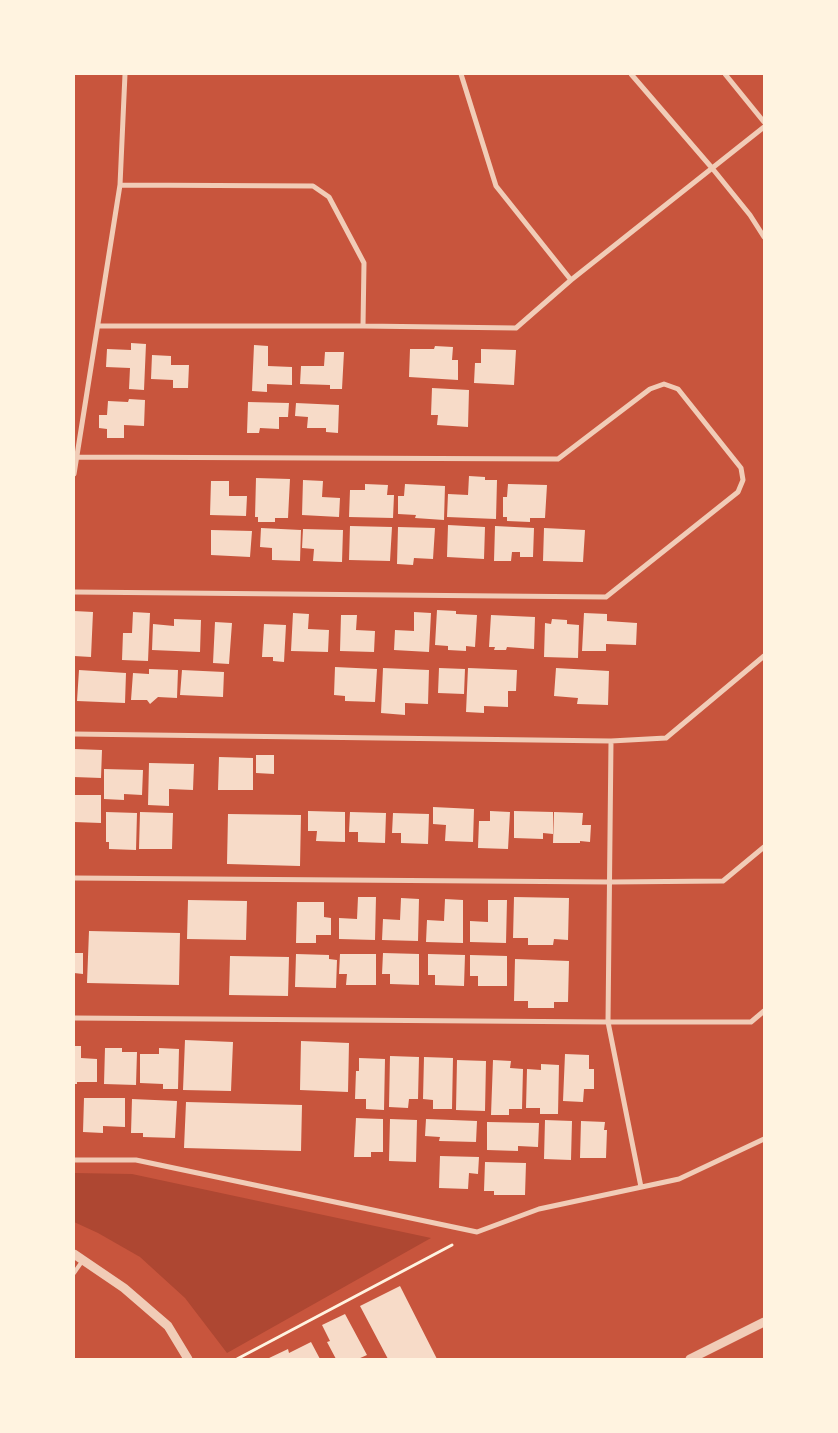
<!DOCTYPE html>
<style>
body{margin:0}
#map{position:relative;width:838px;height:1433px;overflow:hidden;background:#c8553d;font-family:Roboto,sans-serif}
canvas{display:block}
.frame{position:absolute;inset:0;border:75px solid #fff3e0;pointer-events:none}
</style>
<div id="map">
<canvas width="838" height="1433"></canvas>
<div class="frame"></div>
</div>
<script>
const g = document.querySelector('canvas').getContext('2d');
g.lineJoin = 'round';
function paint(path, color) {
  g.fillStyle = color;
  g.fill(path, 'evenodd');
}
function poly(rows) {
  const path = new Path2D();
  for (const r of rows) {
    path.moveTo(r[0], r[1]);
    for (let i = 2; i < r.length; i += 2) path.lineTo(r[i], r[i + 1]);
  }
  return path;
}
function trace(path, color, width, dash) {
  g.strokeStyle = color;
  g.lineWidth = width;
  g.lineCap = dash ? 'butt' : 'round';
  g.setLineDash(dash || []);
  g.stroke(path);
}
const green = poly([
 [74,1173,132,1174,431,1238,227,1353,185,1298,140,1257,98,1233,74,1222]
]);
const building = poly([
 [131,343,146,344,144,390,129,389,130,368,106,367,107,349,131,350],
 [254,345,268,346,268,366,292,367,292,385,267,384,267,392,252,391],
 [435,346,453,347,452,360,458,360,458,380,409,377,410,349,434,349],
 [481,349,516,350,514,385,474,383,475,363,481,363],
 [325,352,344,352,342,389,330,389,330,385,300,384,301,366,324,366],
 [152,355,171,356,171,365,189,365,188,388,173,388,173,380,151,379],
 [432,388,469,390,468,427,437,425,438,415,431,415],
 [129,399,145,400,144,426,124,425,124,438,107,438,107,429,99,428,99,415,107,415,108,401,128,402],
 [248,402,289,403,288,417,279,417,279,429,260,428,259,433,247,433],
 [296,403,339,405,338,433,326,432,326,428,307,428,308,417,295,416],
 [469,476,485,477,485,480,497,480,496,519,447,517,448,494,468,495],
 [256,478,290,479,288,518,275,518,275,522,258,522,258,517,255,517],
 [303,480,323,481,322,497,340,498,339,517,302,515],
 [211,481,229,481,229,496,247,496,246,516,210,515],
 [365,484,388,485,387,495,394,495,393,518,349,517,350,490,365,490],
 [405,484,445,486,444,520,415,518,416,515,398,514,398,496,404,496],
 [508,484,547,485,545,518,530,518,530,522,507,521,507,517,503,517,503,497,507,497],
 [448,525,485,527,484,559,447,557],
 [350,526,392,527,390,561,349,560],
 [495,526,534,528,533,557,520,557,520,552,512,552,511,561,494,561],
 [398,527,435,528,433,559,414,558,413,565,397,564],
 [261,528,301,530,300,561,272,560,272,548,260,547],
 [544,528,585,530,583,562,543,561],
 [303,529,343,530,342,562,313,561,314,549,302,548],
 [211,530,252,531,250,557,211,555],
 [437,610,456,611,456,614,477,615,475,647,466,646,466,651,448,650,448,646,435,645],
 [74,611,93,612,91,657,74,656],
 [133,612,150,613,148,661,122,660,123,633,132,633],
 [414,612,431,613,429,652,394,650,395,630,414,631],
 [293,613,309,614,308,629,329,630,328,652,291,651],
 [584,613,607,614,607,621,637,623,636,645,606,644,606,651,582,651],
 [341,615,357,615,356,630,375,631,374,652,340,651],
 [491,615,535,617,534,649,507,647,506,650,494,650,495,647,489,647],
 [174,619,201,620,200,652,152,650,153,624,174,626],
 [552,619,567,620,567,624,579,625,578,658,544,657,545,623,551,624],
 [215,622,232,623,229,664,213,663],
 [264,624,286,625,284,662,273,661,273,657,262,657],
 [335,667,377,669,375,702,345,701,345,696,334,695],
 [383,668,429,670,428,704,405,703,405,715,381,713],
 [439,668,465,669,464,694,438,693],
 [468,668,517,670,516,691,508,691,508,707,484,706,484,713,466,712],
 [556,668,609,671,608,705,577,704,578,698,554,696],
 [149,669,178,670,177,698,158,697,150,704,147,700,131,700,133,673,149,674],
 [79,670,126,673,125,703,77,701],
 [182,670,224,672,223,697,180,695],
 [74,749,102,750,101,778,74,777],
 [256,755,274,755,274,774,256,773],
 [219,757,253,758,253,790,218,790],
 [149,763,194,764,193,790,169,789,169,806,148,805],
 [104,769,143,770,142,795,124,794,124,800,104,799],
 [74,795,101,795,101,823,74,822],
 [433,807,474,809,473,842,445,841,446,825,433,824],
 [308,811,345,812,345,842,316,841,317,831,308,831],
 [490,811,510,812,508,849,478,848,479,821,490,821],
 [514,811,553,812,553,834,543,833,543,839,514,838],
 [106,812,137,813,136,850,109,849,109,842,106,842],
 [140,812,173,813,172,849,139,849],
 [350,812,386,813,385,843,358,842,358,832,349,832],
 [554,812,583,813,582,825,591,825,590,842,580,841,580,843,553,843],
 [393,813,429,814,428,844,401,843,401,833,392,833],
 [228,814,301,815,300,866,227,864],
 [358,897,376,897,375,940,339,939,339,918,357,919],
 [514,897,569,898,568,940,554,939,553,945,528,945,528,938,513,938],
 [401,898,419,899,418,941,382,940,383,919,400,920],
 [445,899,463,900,463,943,426,942,427,920,444,921],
 [188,900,247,901,246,940,187,939],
 [488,900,507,900,506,943,470,942,470,921,488,922],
 [297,902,324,902,324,917,331,918,331,935,316,935,316,943,296,943],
 [89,931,180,933,179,985,87,983],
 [74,953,83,953,83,974,74,973],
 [383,953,419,954,419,985,390,984,390,974,382,974],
 [296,954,329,955,329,959,337,960,336,988,295,987],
 [340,954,376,954,376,985,346,985,347,974,339,974],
 [428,954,465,955,464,986,435,985,435,975,428,975],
 [470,955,507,956,507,986,478,986,478,976,470,976],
 [230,956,289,957,288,996,229,995],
 [515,959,569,961,568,1002,554,1002,554,1008,528,1008,528,1001,514,1001],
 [185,1040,233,1042,231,1091,183,1090],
 [301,1041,349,1043,348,1092,300,1090],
 [74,1046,81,1046,81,1058,97,1059,97,1082,77,1082,77,1084,74,1084],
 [105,1048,122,1048,122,1052,137,1052,136,1085,104,1084],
 [159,1048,179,1049,178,1089,163,1089,163,1084,140,1083,140,1054,159,1054],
 [565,1054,589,1055,589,1069,594,1069,594,1089,584,1089,583,1102,563,1101],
 [390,1056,419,1057,418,1099,409,1099,408,1108,389,1107],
 [424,1057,453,1058,452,1109,433,1109,433,1100,423,1099],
 [359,1058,385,1059,384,1110,366,1109,366,1099,355,1099,356,1071,359,1071],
 [457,1060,486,1061,485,1111,456,1110],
 [493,1060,511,1061,510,1068,523,1069,522,1109,509,1109,509,1115,491,1115],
 [541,1064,559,1065,558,1114,540,1114,540,1108,526,1108,527,1069,541,1070],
 [84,1098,125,1098,125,1127,103,1126,103,1133,83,1132],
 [132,1099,177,1101,175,1138,143,1137,143,1133,131,1133],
 [186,1102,302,1105,301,1151,184,1148],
 [356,1118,383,1119,383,1152,371,1152,371,1157,354,1157],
 [390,1119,417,1120,416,1162,389,1161],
 [426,1119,477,1121,476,1142,439,1141,440,1137,425,1136],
 [545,1120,572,1121,571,1160,544,1159],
 [581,1121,605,1122,604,1130,607,1130,606,1158,580,1158],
 [487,1122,539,1123,538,1147,518,1146,518,1151,487,1150],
 [440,1156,479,1157,478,1174,469,1173,468,1189,439,1188],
 [485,1162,526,1163,525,1195,494,1195,494,1191,484,1191],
 [400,1286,437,1359,388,1359,360,1306],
 [345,1314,367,1355,358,1359,336,1359,327,1342,330,1341,322,1325],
 [311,1342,320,1359,267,1359,288,1349,289,1353]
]);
const path = poly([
 [237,1359,452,1245]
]);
const service = poly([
 [74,1273,83,1260]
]);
const minor = poly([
 [461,74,496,186,571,280,764,127],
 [631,74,712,168,750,215,764,237],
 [725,74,764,122],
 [120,185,313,186,329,197,364,263,363,326,516,328,571,280],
 [98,326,363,326],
 [74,474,120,185,125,74],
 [74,592,606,597,738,492,743,480,741,468,678,389,664,384,650,389,558,459,76,457],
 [74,734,611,741,666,738,764,656],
 [611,741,608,1022,641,1187],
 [74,878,610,882,723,881,764,847],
 [74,1018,608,1022,751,1022,764,1011],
 [74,1160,136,1160,477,1232,539,1209,679,1179,764,1139]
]);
const tertiary = poly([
 [74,1254,124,1288,168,1326,188,1359],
 [690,1359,764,1322]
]);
paint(green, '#ae4732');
paint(building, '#f7dbc8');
trace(path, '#fff3e0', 3);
trace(service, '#f1ccb7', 4);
trace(minor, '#f1ccb7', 5);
trace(tertiary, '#f1ccb7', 9);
</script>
